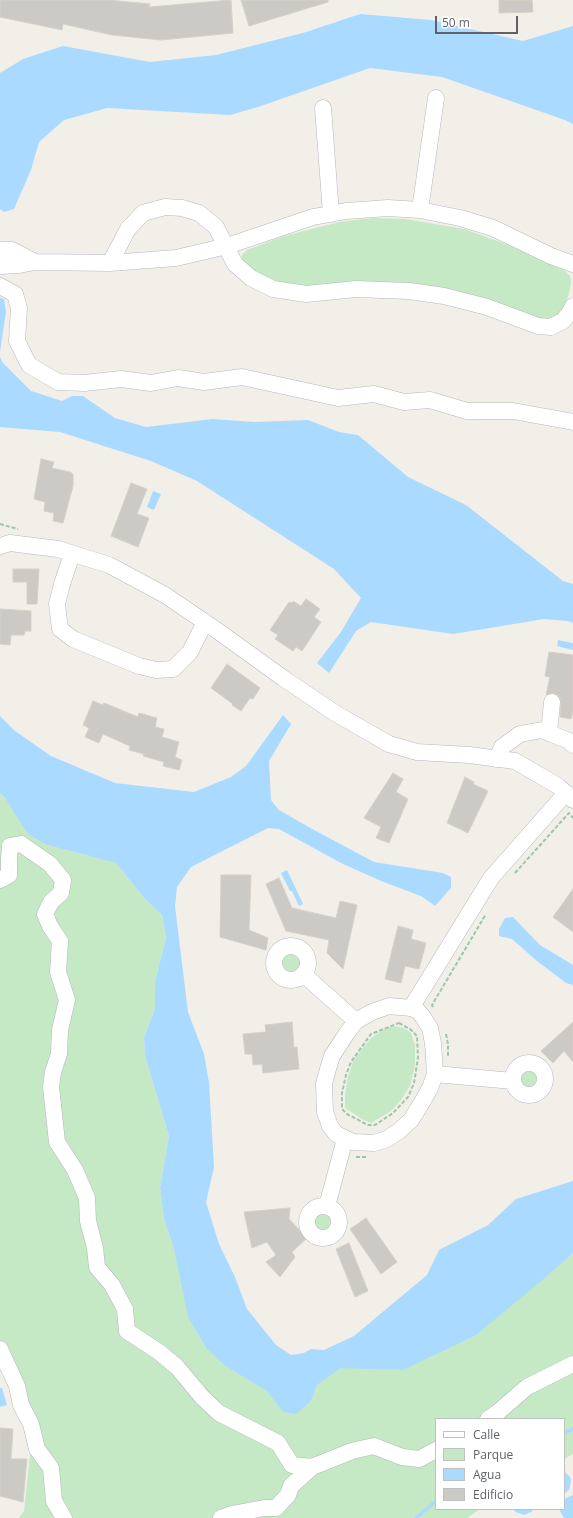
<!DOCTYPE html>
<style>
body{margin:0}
#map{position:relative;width:573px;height:1518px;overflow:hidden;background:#f1efe8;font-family:"Open Sans",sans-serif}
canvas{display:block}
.legend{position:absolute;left:435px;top:1418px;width:130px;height:92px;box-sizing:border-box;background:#fff;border:1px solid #bfc1c3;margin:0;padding:5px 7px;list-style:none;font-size:12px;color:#5f6368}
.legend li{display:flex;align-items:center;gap:8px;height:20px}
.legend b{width:20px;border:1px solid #bfc1c3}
.scale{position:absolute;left:435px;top:16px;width:83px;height:18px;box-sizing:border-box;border:2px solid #5f6368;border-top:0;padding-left:5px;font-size:12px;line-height:14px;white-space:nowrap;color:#5f6368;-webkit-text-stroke:3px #fff;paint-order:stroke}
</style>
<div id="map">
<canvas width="573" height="1518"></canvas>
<ul class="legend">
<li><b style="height:5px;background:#fff"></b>Calle</li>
<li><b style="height:11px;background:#c5e8c5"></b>Parque</li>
<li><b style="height:11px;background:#aadaff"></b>Agua</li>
<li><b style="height:11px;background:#cccac5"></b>Edificio</li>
</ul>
<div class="scale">50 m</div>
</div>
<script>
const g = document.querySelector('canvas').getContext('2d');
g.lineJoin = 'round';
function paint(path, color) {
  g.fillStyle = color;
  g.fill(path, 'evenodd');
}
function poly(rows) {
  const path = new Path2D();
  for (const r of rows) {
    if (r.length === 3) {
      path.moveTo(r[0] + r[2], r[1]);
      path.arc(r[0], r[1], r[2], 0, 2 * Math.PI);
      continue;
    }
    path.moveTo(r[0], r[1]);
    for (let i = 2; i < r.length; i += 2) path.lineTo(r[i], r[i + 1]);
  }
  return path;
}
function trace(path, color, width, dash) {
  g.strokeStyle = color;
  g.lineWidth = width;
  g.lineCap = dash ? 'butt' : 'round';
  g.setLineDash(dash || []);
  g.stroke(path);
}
const green = poly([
 [373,218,405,219,464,229,514,247,565,271,570,276,571,283,568,297,563,308,558,314,550,319,538,320,489,302,306,287,268,281,242,261,242,255,247,250,284,236,340,222],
 [0,793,47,845,116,863,144,898,162,915,166,938,155,982,155,1008,144,1038,145,1056,169,1136,160,1187,164,1219,174,1249,227,1367,268,1391,283,1412,311,1401,317,1385,341,1367,403,1370,552,1272,573,1253,573,1454,564,1459,564,1419,436,1419,436,1509,480,1509,467,1518,19,1518,24,1511,31,1447,0,1365],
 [287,951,300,955,301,961,300,969,294,973,288,973,282,971,281,963,282,957],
 [393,1026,404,1028,411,1033,415,1045,415,1065,410,1086,401,1100,391,1111,371,1123,362,1119,345,1108,345,1095,348,1077,354,1059,371,1038,384,1029],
 [527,1070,532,1070,538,1075,538,1083,534,1088,529,1090,523,1089,520,1082,522,1075],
 [320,1212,329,1212,331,1219,329,1232,319,1232,313,1225,315,1216]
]);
const water = poly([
 [360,14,431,20,523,41,573,26,573,124,565,120,442,77,370,68,258,107,230,115,107,108,64,120,39,142,31,170,14,209,4,212,0,209,0,73,23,59,63,46,150,62,216,55,303,33],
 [0,298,4,299,6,312,0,352],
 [0,357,3,363,31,391,62,401,72,396,83,396,115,418,146,427,213,419,254,422,308,420,339,432,358,435,408,477,466,505,563,581,573,584,573,623,568,621,544,619,453,634,371,622,356,631,329,673,317,663,341,632,361,598,334,569,197,481,151,461,60,432,0,427],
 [153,491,161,494,154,510,147,507],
 [558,640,573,643,573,650,557,646],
 [283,715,291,724,269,761,271,800,279,810,314,830,374,862,443,873,451,877,451,888,435,906,421,896,381,881,341,863,279,829,268,828,191,867,177,887,175,906,188,1012,204,1054,209,1083,214,1167,206,1202,219,1244,235,1277,247,1309,276,1345,291,1355,304,1353,311,1349,324,1350,354,1336,427,1275,439,1250,488,1225,516,1199,573,1181,573,1253,552,1272,476,1335,403,1370,341,1368,317,1385,311,1401,296,1414,283,1412,267,1391,227,1367,207,1349,188,1317,174,1249,164,1219,160,1187,169,1136,145,1056,144,1038,155,1008,155,982,166,938,162,915,144,898,116,863,47,845,28,834,5,798,0,793,0,716,15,731,51,756,115,783,194,792,231,777,246,766],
 [287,870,303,904,299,906,292,891,290,891,281,873],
 [513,917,540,945,573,965,573,985,566,983,537,961,512,939,499,936,499,929,505,918],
 [0,1388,2,1388,7,1405,0,1407],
 [564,1471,570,1477,571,1481,569,1490,564,1494],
 [573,1495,573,1518,564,1518,559,1509,564,1509,564,1499],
 [513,1509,534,1509,531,1512,524,1515,516,1512]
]);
const stream = poly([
 [564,1433,573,1429],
 [416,1518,436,1501]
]);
const building = poly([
 [0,0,108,0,150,4,149,7,231,0,233,33,161,40,112,35,63,24,62,30,0,17,0,0],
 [241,0,328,0,328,2,249,26,241,0],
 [499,0,532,0,533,12,499,13,499,0],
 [41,459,54,462,52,468,70,472,73,474,73,486,63,523,53,521,54,513,44,511,45,502,34,499,41,459],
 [131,483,147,489,137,514,149,518,138,547,111,536,131,483],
 [13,569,39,569,37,604,27,604,27,582,13,582,13,569],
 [306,599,320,609,314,617,321,622,302,651,296,647,293,651,275,639,278,635,270,630,289,602,292,603,293,601,301,606,306,599],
 [0,609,31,611,31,631,25,631,24,635,11,635,10,645,0,644,0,609],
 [549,652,573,655,573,712,571,719,560,717,561,703,560,698,558,695,553,693,546,695,550,677,545,676,549,652],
 [227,664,260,688,253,699,250,698,241,711,232,705,233,704,211,688,227,664],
 [93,701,103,705,104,703,138,717,139,713,157,718,155,727,164,729,162,737,179,742,175,757,182,760,179,770,163,766,164,762,143,756,144,754,129,750,130,746,103,734,99,743,85,737,89,728,83,725,93,701],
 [393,773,403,779,396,792,408,799,389,843,376,838,381,827,364,818,393,773],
 [465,777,474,782,473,784,488,791,468,833,447,823,465,777],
 [221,875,251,875,249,930,268,938,266,950,220,937,221,875],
 [279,878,292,908,336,918,340,901,357,905,343,969,327,953,329,940,286,931,266,884,279,878],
 [573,889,573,932,553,917,573,889],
 [398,926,413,930,411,939,426,943,419,969,405,966,401,983,385,979,398,926],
 [292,1022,294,1048,297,1047,299,1069,263,1073,262,1064,253,1065,252,1054,245,1054,243,1034,266,1032,265,1025,292,1022],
 [573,1022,573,1062,564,1051,553,1063,541,1051,573,1022],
 [290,1208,289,1219,307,1238,292,1252,295,1257,280,1277,266,1262,276,1255,267,1242,252,1248,244,1212,290,1208],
 [366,1218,397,1262,381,1274,350,1229,366,1218],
 [349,1243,368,1291,355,1297,336,1249,349,1243],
 [0,1428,13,1429,11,1459,27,1459,23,1502,0,1496,0,1428]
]);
const path = poly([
 [0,524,18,529],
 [515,873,569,813,573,818],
 [433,1007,432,1005,486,914],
 [399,1023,410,1029,417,1036,418,1058,414,1083,408,1097,393,1113,375,1125,368,1125,347,1114,342,1109,342,1093,346,1075,351,1062,371,1034,399,1023],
 [446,1034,448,1044,448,1057],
 [356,1157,367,1157]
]);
const minor = poly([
 [323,108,331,214],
 [420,210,436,98],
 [0,250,12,250,35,262],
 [110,263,128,229,143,213,165,207,182,208,199,213,216,227,235,264,251,278,273,289,306,294,356,289,409,291,444,296,487,307,538,326,551,327,563,321,570,312,573,306],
 [0,266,19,265,35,262,110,263,176,258,227,246,313,217,346,211,388,208,420,210,460,218,493,228,551,256,573,264],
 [0,286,15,294,19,308,17,341,29,365,58,382,84,383,121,379,151,383,178,378,204,382,242,377,338,398,374,394,404,402,430,400,467,411,513,411,573,422],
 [0,546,10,543,58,549,109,565,165,595,215,629,283,678,335,713,389,744,417,752,469,755,515,761,558,786,573,800],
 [72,554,62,584,57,604,60,629,73,639,139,666,156,670,173,669,190,652,205,622],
 [549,733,552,702],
 [497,759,502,747,520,734,542,730,569,741,573,745],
 [0,880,9,875,9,858,10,846,21,844,50,864,63,880,61,893,51,902,45,914,50,926,60,941,58,972,67,1000,60,1030,59,1054,53,1072,51,1087,57,1142,75,1170,87,1198,88,1221,95,1248,97,1267,112,1285,125,1309,127,1331,159,1352,177,1367,202,1397,219,1413,278,1443,292,1465,312,1467],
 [291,963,17],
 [303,974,356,1021],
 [389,1006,411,1008,418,1011,423,1017,430,1028,433,1043,435,1074,430,1088,421,1104,411,1120,399,1131,387,1139,374,1143,353,1142,336,1134,330,1126,325,1112,324,1084,328,1069,332,1056,347,1033,356,1021,372,1012,389,1006],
 [411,1008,491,878,566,793],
 [529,1079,16],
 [435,1074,513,1081],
 [327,1206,345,1139],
 [323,1222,16],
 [0,1349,17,1386,21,1405,31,1424,37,1449,51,1468,54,1501,64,1518],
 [488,1419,497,1413,527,1387,573,1364],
 [221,1518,232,1514,264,1508,276,1508,288,1495,291,1486,312,1467,352,1451,374,1446,402,1457,419,1459,436,1450]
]);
paint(green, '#c5e8c5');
paint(water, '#aadaff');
trace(stream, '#aadaff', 3.5);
paint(building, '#cccac5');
trace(building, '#d6d1c6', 1);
trace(minor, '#b5b8bc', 17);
trace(path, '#9cc7a9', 2, [4, 2]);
trace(minor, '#fff', 16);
</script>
